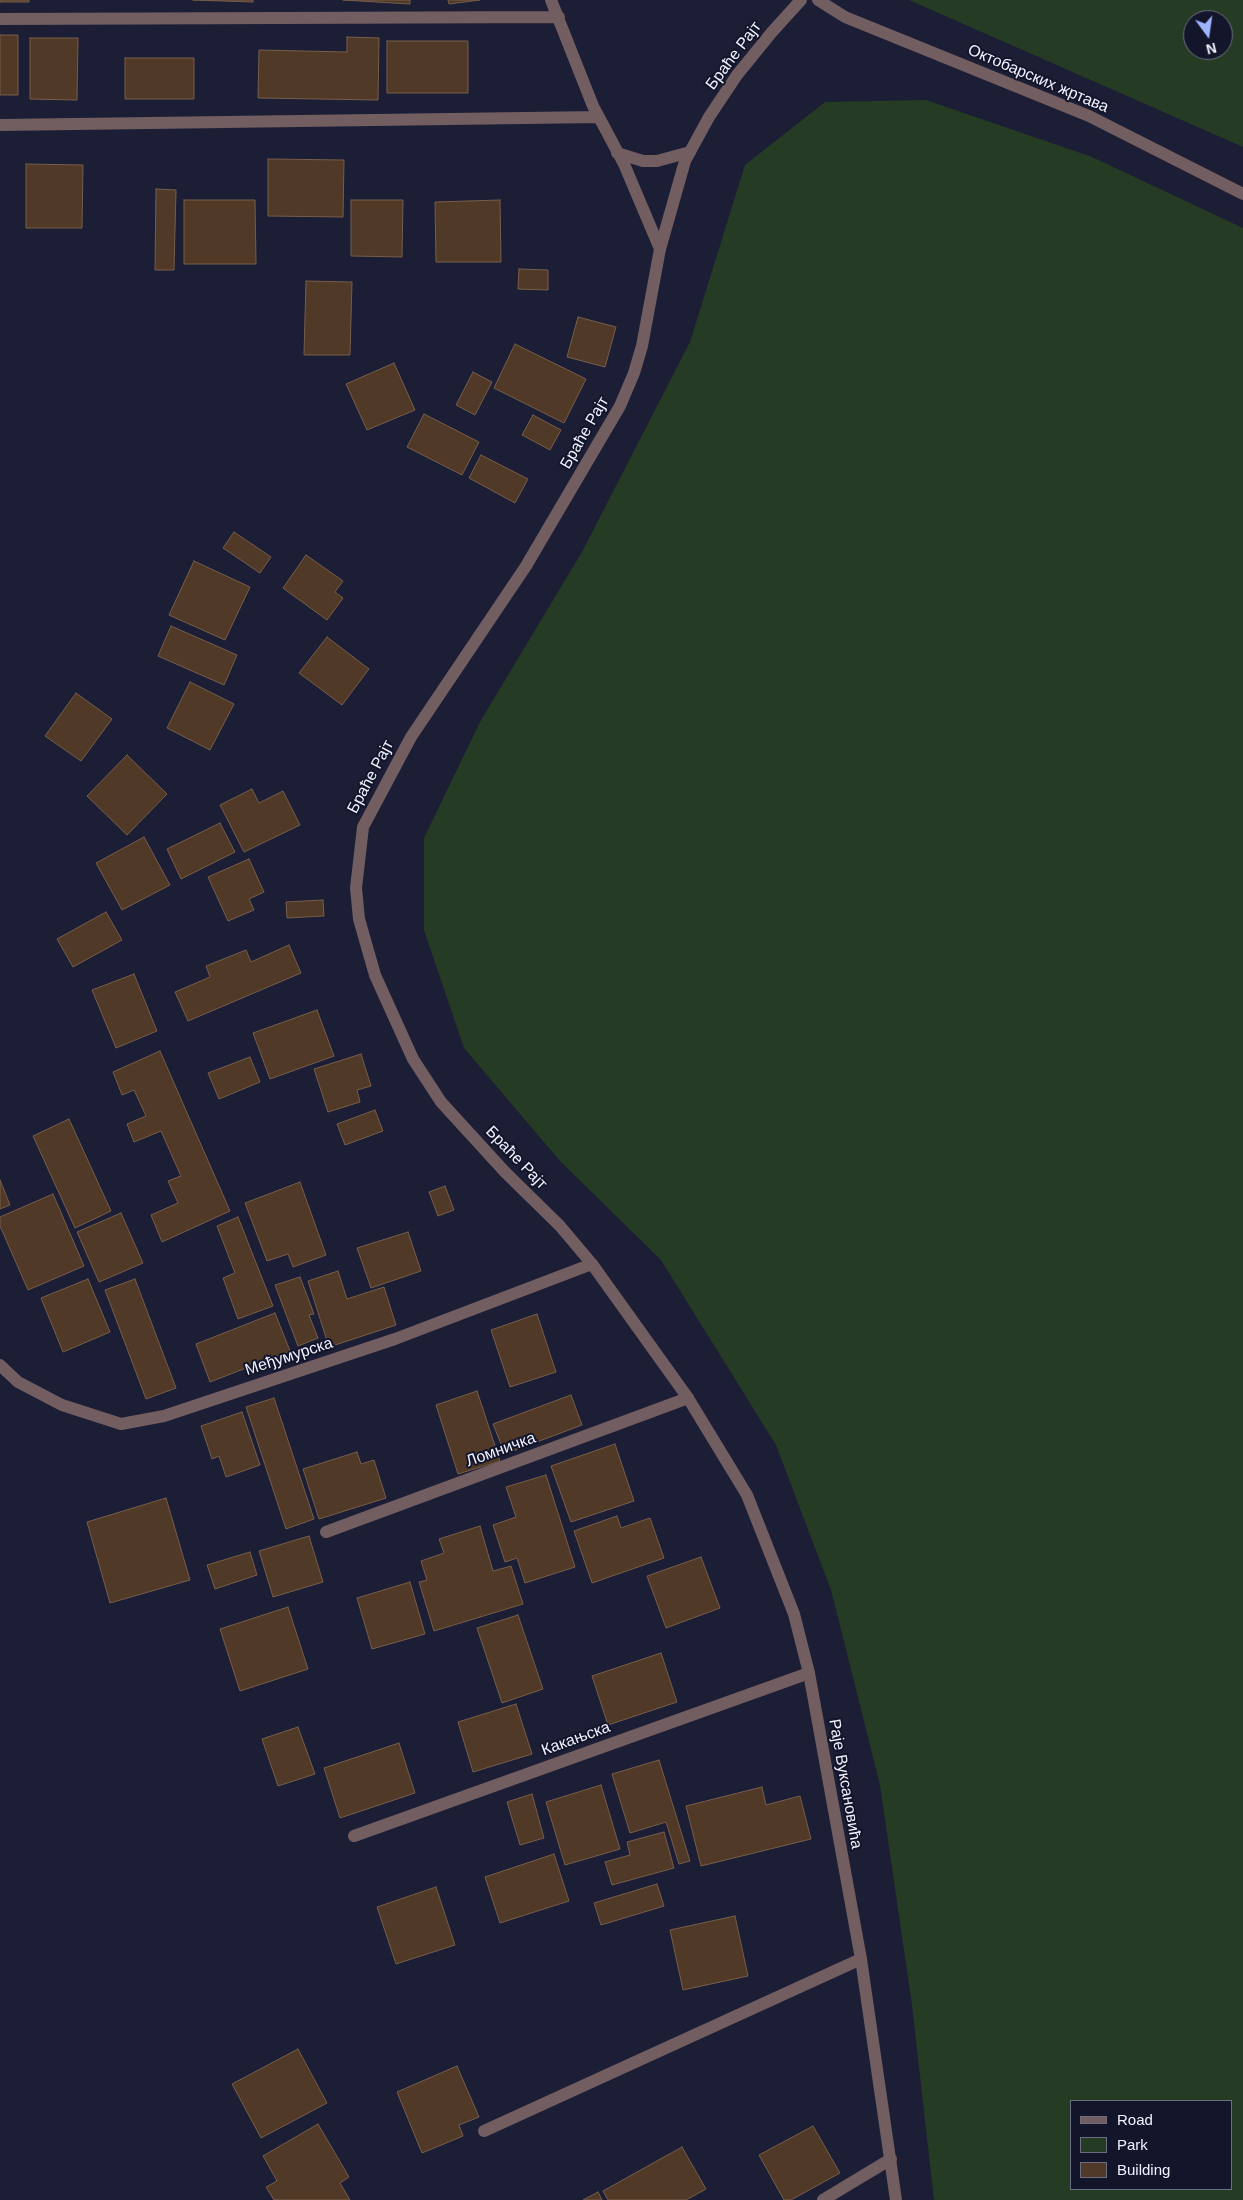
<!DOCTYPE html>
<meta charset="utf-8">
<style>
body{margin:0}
#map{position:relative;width:1243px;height:2200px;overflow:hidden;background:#1c1e35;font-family:Arial,sans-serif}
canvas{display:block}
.legend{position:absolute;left:1070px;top:2100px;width:162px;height:90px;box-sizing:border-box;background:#13152b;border:1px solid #6b6d80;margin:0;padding:6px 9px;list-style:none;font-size:15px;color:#f0f2ff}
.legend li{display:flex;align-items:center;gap:10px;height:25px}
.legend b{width:25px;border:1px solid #6b6d80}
.north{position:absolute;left:1183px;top:10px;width:50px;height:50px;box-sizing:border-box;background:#13152b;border:1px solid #6b6d80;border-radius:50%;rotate:166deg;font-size:14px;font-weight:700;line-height:20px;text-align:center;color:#f0f2ff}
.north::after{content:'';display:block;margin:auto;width:18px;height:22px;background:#9db4fd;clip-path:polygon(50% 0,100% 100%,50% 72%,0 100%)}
</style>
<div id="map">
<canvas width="1243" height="2200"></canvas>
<ul class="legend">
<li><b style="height:6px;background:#725d61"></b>Road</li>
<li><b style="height:14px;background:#263b23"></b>Park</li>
<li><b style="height:14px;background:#503927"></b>Building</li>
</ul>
<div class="north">N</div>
</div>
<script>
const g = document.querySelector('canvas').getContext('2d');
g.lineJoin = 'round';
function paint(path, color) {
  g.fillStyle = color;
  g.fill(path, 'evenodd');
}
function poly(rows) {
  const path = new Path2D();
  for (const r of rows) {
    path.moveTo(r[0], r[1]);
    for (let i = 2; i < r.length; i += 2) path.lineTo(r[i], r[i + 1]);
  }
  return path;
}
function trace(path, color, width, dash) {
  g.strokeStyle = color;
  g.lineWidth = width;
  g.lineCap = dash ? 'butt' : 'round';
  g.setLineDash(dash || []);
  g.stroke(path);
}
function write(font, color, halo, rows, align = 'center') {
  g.font = font + ' Arial,sans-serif';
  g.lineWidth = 4;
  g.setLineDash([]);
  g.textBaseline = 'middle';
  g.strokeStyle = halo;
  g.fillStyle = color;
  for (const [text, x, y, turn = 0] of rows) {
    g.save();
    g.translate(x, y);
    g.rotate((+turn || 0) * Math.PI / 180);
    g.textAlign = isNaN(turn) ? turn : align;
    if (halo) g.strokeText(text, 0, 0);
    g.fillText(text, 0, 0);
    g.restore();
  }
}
const green = poly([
 [909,0,1243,0,1243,147],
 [1193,20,1223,20,1223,50,1193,50],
 [926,100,1092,157,1243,228,1243,2200,934,2200,912,2005,880,1785,831,1590,776,1445,661,1260,560,1161,464,1048,424,930,424,838,480,722,582,552,690,342,745,165,825,102],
 [1072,2101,1232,2101,1232,2189,1072,2189]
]);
const building = poly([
 [0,0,29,0,29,2,0,2,0,0],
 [193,0,253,0,253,2,193,0],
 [343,0,410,0,410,4,343,0],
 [448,0,480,0,449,4,448,0],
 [0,35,18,35,18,95,0,95,0,35],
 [347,37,379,38,378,100,258,98,259,50,347,52,347,37],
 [30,38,78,38,77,100,30,99,30,38],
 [387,41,468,41,468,93,387,93,387,41],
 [125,58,194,58,194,99,125,99,125,58],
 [268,159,344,160,343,217,268,216,268,159],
 [26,164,83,165,82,228,26,228,26,164],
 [156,189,176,190,174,270,155,270,156,189],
 [184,200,255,200,256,264,184,264,184,200],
 [351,200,403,200,402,257,351,256,351,200],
 [500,200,501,262,436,262,435,202,500,200],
 [519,269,548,270,548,290,518,289,519,269],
 [306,281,352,282,350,355,304,355,306,281],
 [578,317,616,327,605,367,567,357,578,317],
 [515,344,586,379,564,423,494,388,515,344],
 [394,363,415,410,367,430,346,384,394,363],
 [473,372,492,382,475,415,456,405,473,372],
 [424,414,479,442,462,475,407,447,424,414],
 [533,415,561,430,550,450,522,435,533,415],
 [481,455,528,479,515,503,469,478,481,455],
 [234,532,271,557,260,573,223,548,234,532],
 [306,555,343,581,335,592,343,598,327,620,283,588,306,555],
 [194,561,250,587,225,640,169,615,194,561],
 [171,626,237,655,224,685,158,656,171,626],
 [327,637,369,669,342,705,299,673,327,637],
 [190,682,234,704,210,750,167,728,190,682],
 [76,693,112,719,81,761,45,736,76,693],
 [127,755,167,794,127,835,87,796,127,755],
 [252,789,259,803,283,791,300,825,244,852,220,805,252,789],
 [220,823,235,852,181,879,167,849,220,823],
 [144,837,170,885,122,910,96,863,144,837],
 [249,859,264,892,249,899,254,910,228,921,208,877,249,859],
 [323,900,324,916,287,918,286,902,323,900],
 [106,912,122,940,73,967,57,939,106,912],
 [289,945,301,973,188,1021,175,992,210,977,206,966,246,950,251,962,289,945],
 [134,974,157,1031,116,1048,92,990,134,974],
 [317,1010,334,1056,270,1079,253,1033,317,1010],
 [160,1051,230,1211,162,1242,151,1215,178,1203,168,1181,181,1176,161,1131,134,1142,127,1124,146,1116,134,1090,122,1095,113,1072,160,1051],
 [361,1054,371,1086,357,1090,360,1102,328,1112,314,1069,361,1054],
 [250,1057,260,1082,219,1099,208,1073,250,1057],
 [375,1110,383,1131,345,1145,337,1124,375,1110],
 [69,1119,111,1211,75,1228,33,1136,69,1119],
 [0,1180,10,1205,0,1209,0,1180],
 [300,1182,326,1255,293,1267,288,1254,267,1261,245,1203,300,1182],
 [445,1186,454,1210,438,1216,429,1192,445,1186],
 [53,1194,84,1266,28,1290,0,1226,0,1217,53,1194],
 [121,1213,143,1263,99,1282,77,1232,121,1213],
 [238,1217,273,1306,238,1319,223,1278,235,1273,217,1226,238,1217],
 [408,1232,421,1271,371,1288,357,1248,408,1232],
 [338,1271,347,1299,384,1287,396,1325,329,1347,308,1281,338,1271],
 [300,1277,314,1314,309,1315,318,1338,298,1346,275,1285,300,1277],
 [88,1279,110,1332,63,1352,41,1298,88,1279],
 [135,1279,176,1388,146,1399,105,1290,135,1279],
 [275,1313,290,1351,210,1382,196,1344,275,1313],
 [537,1314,556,1372,510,1387,491,1330,537,1314],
 [477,1391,500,1461,458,1474,436,1405,477,1391],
 [571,1395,582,1425,505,1454,493,1424,571,1395],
 [274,1398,314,1519,286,1529,246,1407,274,1398],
 [242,1412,260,1465,226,1477,219,1456,212,1459,201,1426,242,1412],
 [615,1444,634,1501,571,1522,551,1466,615,1444],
 [357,1452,361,1464,374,1460,386,1498,319,1519,303,1469,357,1452],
 [546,1475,575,1567,525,1583,517,1558,505,1562,493,1525,516,1517,506,1487,546,1475],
 [166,1498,190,1580,110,1603,87,1522,166,1498],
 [617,1516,621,1528,650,1518,664,1558,592,1583,574,1531,617,1516],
 [480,1526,493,1571,511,1566,523,1604,434,1631,419,1582,427,1580,421,1561,444,1553,439,1539,480,1526],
 [309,1536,323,1582,273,1597,259,1551,309,1536],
 [250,1552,257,1575,215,1589,207,1565,250,1552],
 [701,1557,720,1608,666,1628,647,1576,701,1557],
 [410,1582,425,1634,372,1649,357,1598,410,1582],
 [288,1607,308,1669,240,1691,220,1629,288,1607],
 [518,1615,543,1689,502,1703,477,1628,518,1615],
 [661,1653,677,1702,608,1725,592,1676,661,1653],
 [516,1704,532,1754,473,1772,458,1722,516,1704],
 [298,1727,315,1774,278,1786,262,1739,298,1727],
 [399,1743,415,1793,340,1818,324,1768,399,1743],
 [659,1760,690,1861,679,1864,666,1822,630,1833,612,1774,659,1760],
 [601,1785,620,1849,565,1865,546,1802,601,1785],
 [762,1787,766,1805,800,1796,811,1839,701,1866,686,1806,762,1787],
 [532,1794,544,1838,520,1845,507,1802,532,1794],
 [664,1832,674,1868,612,1885,605,1862,630,1855,627,1842,664,1832],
 [554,1854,569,1901,500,1923,485,1877,554,1854],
 [657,1884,664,1906,601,1925,594,1903,657,1884],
 [436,1887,455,1945,396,1964,377,1907,436,1887],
 [735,1916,748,1976,683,1990,670,1930,735,1916],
 [298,2049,327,2103,261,2138,232,2084,298,2049],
 [457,2066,479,2117,459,2125,463,2136,422,2153,397,2092,457,2066],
 [318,2124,349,2177,340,2183,350,2200,274,2200,266,2187,277,2181,263,2156,318,2124],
 [813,2126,840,2173,791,2200,784,2200,759,2155,813,2126],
 [682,2147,706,2189,686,2200,608,2200,603,2191,682,2147],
 [598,2192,602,2200,583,2200,598,2192]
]);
const service = poly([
 [484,2131,861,1959]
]);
const minor = poly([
 [551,0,593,106,624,164,660,249],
 [0,19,559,17],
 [0,125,599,117],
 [617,153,643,161,657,161,690,152],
 [0,1365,18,1382,62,1405,121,1424,164,1416,395,1339,592,1264],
 [326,1532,688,1398],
 [354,1836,809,1673],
 [823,2200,891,2159]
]);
const tertiary = poly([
 [801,0,772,32,737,75,709,117,685,161,660,249,642,346,634,373,620,406,526,566,411,737,363,827,356,888,359,919,375,975,413,1059,441,1102,505,1172,560,1226,592,1264,688,1398,747,1495,794,1614,809,1673,861,1959,896,2200],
 [818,0,845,17,1089,116,1243,194]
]);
const streetNames = [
 ["Браће Рајт",734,56,-53],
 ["Октобарских жртава",1038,79,23],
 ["Браће Рајт",585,433,-60],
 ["Браће Рајт",371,777,-62],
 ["Браће Рајт",516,1158,46],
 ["Међумурска",289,1357,-18],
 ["Ломничка",501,1450,-20],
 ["Какањска",576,1739,-20],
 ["Раје Вуксановића",845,1784,80]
];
paint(green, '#263b23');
paint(building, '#503927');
trace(building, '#775e4b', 1);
trace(service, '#725d61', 12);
trace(minor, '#725d61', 12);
trace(tertiary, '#725d61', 12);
write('16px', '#f0f2ff', '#13152b', streetNames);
</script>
